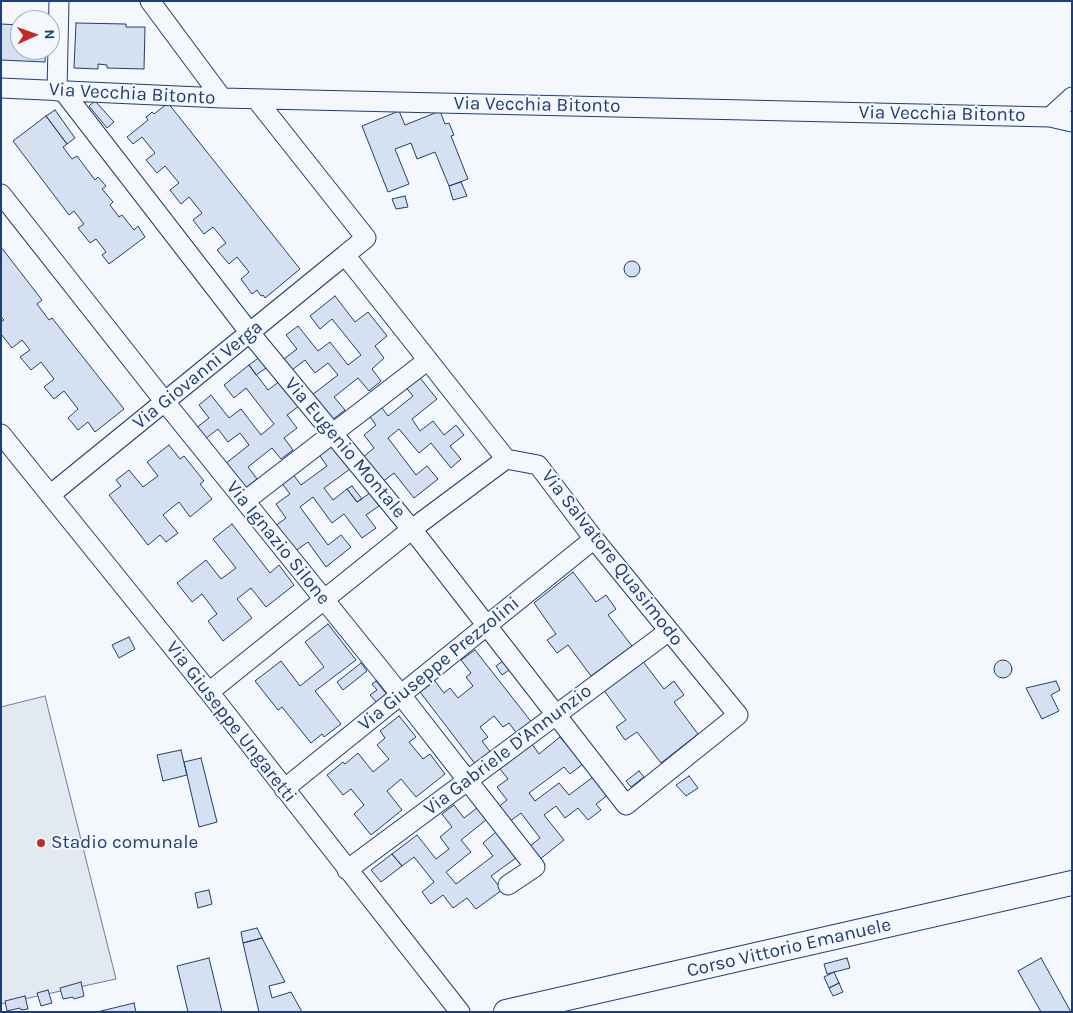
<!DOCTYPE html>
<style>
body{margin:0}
#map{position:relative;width:1073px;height:1013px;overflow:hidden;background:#f4f7fb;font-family:Karla,sans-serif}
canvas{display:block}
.frame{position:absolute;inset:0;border:2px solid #1d3f73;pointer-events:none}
.north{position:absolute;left:10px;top:10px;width:50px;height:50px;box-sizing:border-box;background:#f4f7fb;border:1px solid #9eadc5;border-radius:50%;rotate:88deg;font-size:14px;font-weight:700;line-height:20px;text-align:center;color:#1d3f73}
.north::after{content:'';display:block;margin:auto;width:18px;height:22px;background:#c62828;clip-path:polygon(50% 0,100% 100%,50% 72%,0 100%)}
</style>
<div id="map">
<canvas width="1073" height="1013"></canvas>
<div class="frame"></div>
<div class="north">N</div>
</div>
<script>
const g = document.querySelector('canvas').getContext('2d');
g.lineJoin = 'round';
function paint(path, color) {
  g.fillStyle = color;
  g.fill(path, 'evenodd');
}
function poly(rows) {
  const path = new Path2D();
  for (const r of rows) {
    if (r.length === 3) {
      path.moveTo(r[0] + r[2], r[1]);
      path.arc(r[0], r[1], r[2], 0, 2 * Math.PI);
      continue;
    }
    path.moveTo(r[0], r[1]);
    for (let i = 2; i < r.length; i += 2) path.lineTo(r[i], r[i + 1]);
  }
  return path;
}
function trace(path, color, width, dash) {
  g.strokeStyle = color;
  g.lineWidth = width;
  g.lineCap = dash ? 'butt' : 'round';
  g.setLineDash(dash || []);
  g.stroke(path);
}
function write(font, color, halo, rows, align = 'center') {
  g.font = font + ' Karla,sans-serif';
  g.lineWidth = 4;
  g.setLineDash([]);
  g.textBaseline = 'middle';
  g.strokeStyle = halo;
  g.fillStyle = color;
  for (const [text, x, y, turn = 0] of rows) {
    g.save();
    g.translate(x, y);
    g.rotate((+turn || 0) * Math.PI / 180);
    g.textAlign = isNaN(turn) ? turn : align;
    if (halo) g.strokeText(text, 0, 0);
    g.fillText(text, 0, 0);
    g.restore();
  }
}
const green = poly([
 [45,696,116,979,1,1004,1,707,45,696]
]);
const building = poly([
 [76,23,126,24,126,27,145,27,144,69,107,68,107,65,98,64,98,69,74,68,76,23],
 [1,24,20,25,20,50,46,50,45,62,1,60,1,24],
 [95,101,114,122,107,128,89,106,95,101],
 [168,103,300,269,265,298,263,295,261,296,257,290,252,294,241,279,249,272,237,257,229,264,217,250,226,243,213,227,204,234,193,220,202,213,189,197,181,204,170,190,179,183,165,166,157,173,146,160,155,153,142,137,133,144,127,137,148,120,146,117,149,115,152,112,154,114,168,103],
 [55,110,75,138,67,144,46,116,55,110],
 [399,111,405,125,440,111,445,124,449,123,454,135,451,136,468,179,449,186,435,152,417,159,411,143,395,149,409,184,388,192,362,126,399,111],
 [46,116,67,144,63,147,72,159,77,156,95,180,98,177,106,186,102,189,113,202,110,205,119,217,122,215,134,230,138,226,145,237,109,264,102,255,106,252,96,239,90,243,78,228,84,224,74,211,69,215,13,141,46,116],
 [461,182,467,196,453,200,449,186,461,182],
 [405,196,408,207,396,209,392,199,405,196],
 [1,247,42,300,37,304,49,320,52,318,124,409,95,432,88,422,78,430,68,418,78,409,64,391,54,399,44,387,54,379,41,362,31,370,20,357,30,350,22,340,12,348,1,334,1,322,4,320,1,317,1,247],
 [632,269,8],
 [335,296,355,322,368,312,387,336,375,346,384,358,372,369,381,381,369,391,358,378,334,397,345,410,332,420,312,395,338,375,328,363,315,373,305,360,292,370,284,359,297,349,286,335,298,326,318,351,330,342,348,365,361,355,332,319,320,329,310,316,335,296],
 [261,356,269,366,256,375,249,365,261,356],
 [249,365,268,390,280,381,299,406,287,415,297,428,284,438,293,450,281,459,272,448,248,467,257,479,244,489,225,464,249,445,240,433,228,442,218,429,205,439,196,428,209,418,199,405,211,395,229,418,241,409,261,435,274,424,246,388,234,398,224,385,249,365],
 [416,373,437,399,412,419,420,431,433,421,444,435,456,425,464,435,450,446,461,459,451,468,431,443,419,453,399,429,388,438,416,475,427,466,438,479,414,498,394,473,381,483,362,458,374,448,364,435,376,425,367,413,379,404,388,416,413,396,403,384,416,373],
 [330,444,350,469,324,488,333,500,347,489,357,502,370,493,379,506,366,515,376,528,362,538,344,514,332,523,313,497,300,507,328,545,341,535,351,547,326,567,308,542,294,552,274,527,286,518,276,504,290,494,281,482,292,473,301,485,327,466,318,453,330,444],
 [169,445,180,459,184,456,204,481,200,484,212,499,190,517,179,502,163,515,178,533,166,542,160,535,148,545,109,495,121,486,116,480,129,470,143,487,158,476,147,462,169,445],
 [352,486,362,499,357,502,347,489,352,486],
 [232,524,270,573,279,565,294,585,266,607,251,588,237,599,252,618,223,641,208,621,217,614,202,594,192,602,177,583,206,560,221,579,236,568,213,539,232,524],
 [573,572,596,602,606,595,616,609,608,615,632,646,591,676,568,645,557,653,547,640,556,634,534,603,573,572],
 [328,624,356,660,315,691,341,724,324,737,322,734,311,743,282,707,278,710,255,681,281,661,300,686,310,678,324,667,305,642,328,624],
 [129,637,135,649,119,658,112,645,129,637],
 [475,650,533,724,518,735,509,723,503,727,494,716,480,727,488,737,482,741,491,753,476,765,420,692,435,681,444,693,450,688,458,698,473,686,466,677,471,673,461,660,475,650],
 [641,659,664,689,674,681,684,695,674,702,698,734,661,763,637,732,625,740,616,727,626,720,602,688,641,659],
 [1003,669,9],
 [503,661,509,670,502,675,496,666,503,661],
 [361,663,367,671,343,690,337,682,361,663],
 [376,681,388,696,378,704,370,695,377,690,372,684,376,681],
 [1056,681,1060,690,1051,695,1059,711,1042,719,1026,688,1056,681],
 [399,716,416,737,409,742,423,759,430,754,445,774,416,797,401,779,387,791,402,810,371,835,354,814,364,805,351,789,343,795,327,775,343,762,345,764,358,753,373,772,389,759,377,745,385,738,380,731,399,716],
 [560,737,583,764,570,774,564,767,529,793,535,801,559,783,569,795,593,777,608,795,596,804,601,810,588,820,578,808,565,818,556,806,544,815,564,840,539,860,529,847,540,838,521,813,509,822,497,808,507,800,497,787,508,779,500,769,532,744,539,754,560,737],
 [181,750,187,775,163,781,157,755,181,750],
 [201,758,217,822,199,827,184,762,201,758],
 [639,771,644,777,631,787,626,781,639,771],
 [689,776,698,788,686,796,676,785,689,776],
 [454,805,464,818,477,808,486,820,461,840,471,852,446,872,456,884,493,856,483,843,496,832,516,858,491,876,502,890,476,909,467,898,453,908,443,895,431,904,422,892,434,882,414,857,402,866,392,854,417,835,436,859,449,849,440,837,452,827,442,814,454,805],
 [392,854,402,866,381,882,371,870,392,854],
 [209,890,212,904,198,908,195,893,209,890],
 [257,928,262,938,243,943,241,932,257,928],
 [262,938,285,982,269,986,272,998,291,992,302,1012,259,1012,243,943,262,938],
 [209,958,222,1012,188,1012,177,966,209,958],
 [847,958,850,968,827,974,824,964,847,958],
 [1041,958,1071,1012,1041,1012,1018,971,1041,958],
 [834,972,839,983,829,988,824,977,834,972],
 [81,982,84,996,74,999,73,997,63,999,60,988,81,982],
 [839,983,843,992,833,996,829,988,839,983],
 [48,990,52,1003,41,1006,37,993,48,990],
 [25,996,28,1009,21,1010,20,1008,7,1011,5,1001,25,996],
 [134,1003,136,1012,97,1012,134,1003]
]);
const minor = poly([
 [150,1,222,98],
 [1,88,222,98,1050,117,1072,122],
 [57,91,59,1],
 [63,91,250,333,422,542,626,805,738,715,594,539,538,465,506,459,345,255,366,238,256,99],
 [1050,117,1072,97],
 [1,194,165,402,401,695,535,867,508,885],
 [1,434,209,692,460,1012],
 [50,495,345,255],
 [245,501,428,360],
 [209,692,412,529,506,459],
 [284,789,594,539],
 [347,870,669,631]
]);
const tertiary = poly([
 [506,1012,1072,883]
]);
const markers = [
 [41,843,5,"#c62828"]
];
const streetNames = [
 ["Via Vecchia Bitonto",132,94,3],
 ["Via Vecchia Bitonto",537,105,1],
 ["Via Vecchia Bitonto",942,114,1],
 ["Via Giovanni Verga",198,375,-39],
 ["Via Eugenio Montale",345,448,50],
 ["Via Ignazio Silone",278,543,51],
 ["Via Salvatore Quasimodo",612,558,52],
 ["Via Giuseppe Prezzolini",439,664,-39],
 ["Via Giuseppe Ungaretti",231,722,52],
 ["Via Gabriele D'Annunzio",508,750,-37],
 ["Corso Vittorio Emanuele",789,948,-13]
];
const poiNames = [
 ["Stadio comunale",51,843]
];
paint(green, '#e3e9f0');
trace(green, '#687fa3', 1);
paint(building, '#d5e0f0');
trace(building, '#1d3f73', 1);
trace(minor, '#1d3f73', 21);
trace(tertiary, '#1d3f73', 26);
trace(minor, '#f4f7fb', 19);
trace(tertiary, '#f4f7fb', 24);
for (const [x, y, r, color] of markers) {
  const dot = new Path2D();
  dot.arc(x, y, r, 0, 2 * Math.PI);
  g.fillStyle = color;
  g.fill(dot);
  trace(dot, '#f4f7fb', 2);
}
write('19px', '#1d3f73', '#f4f7fb', streetNames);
write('19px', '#1d3f73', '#f4f7fb', poiNames, 'left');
</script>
